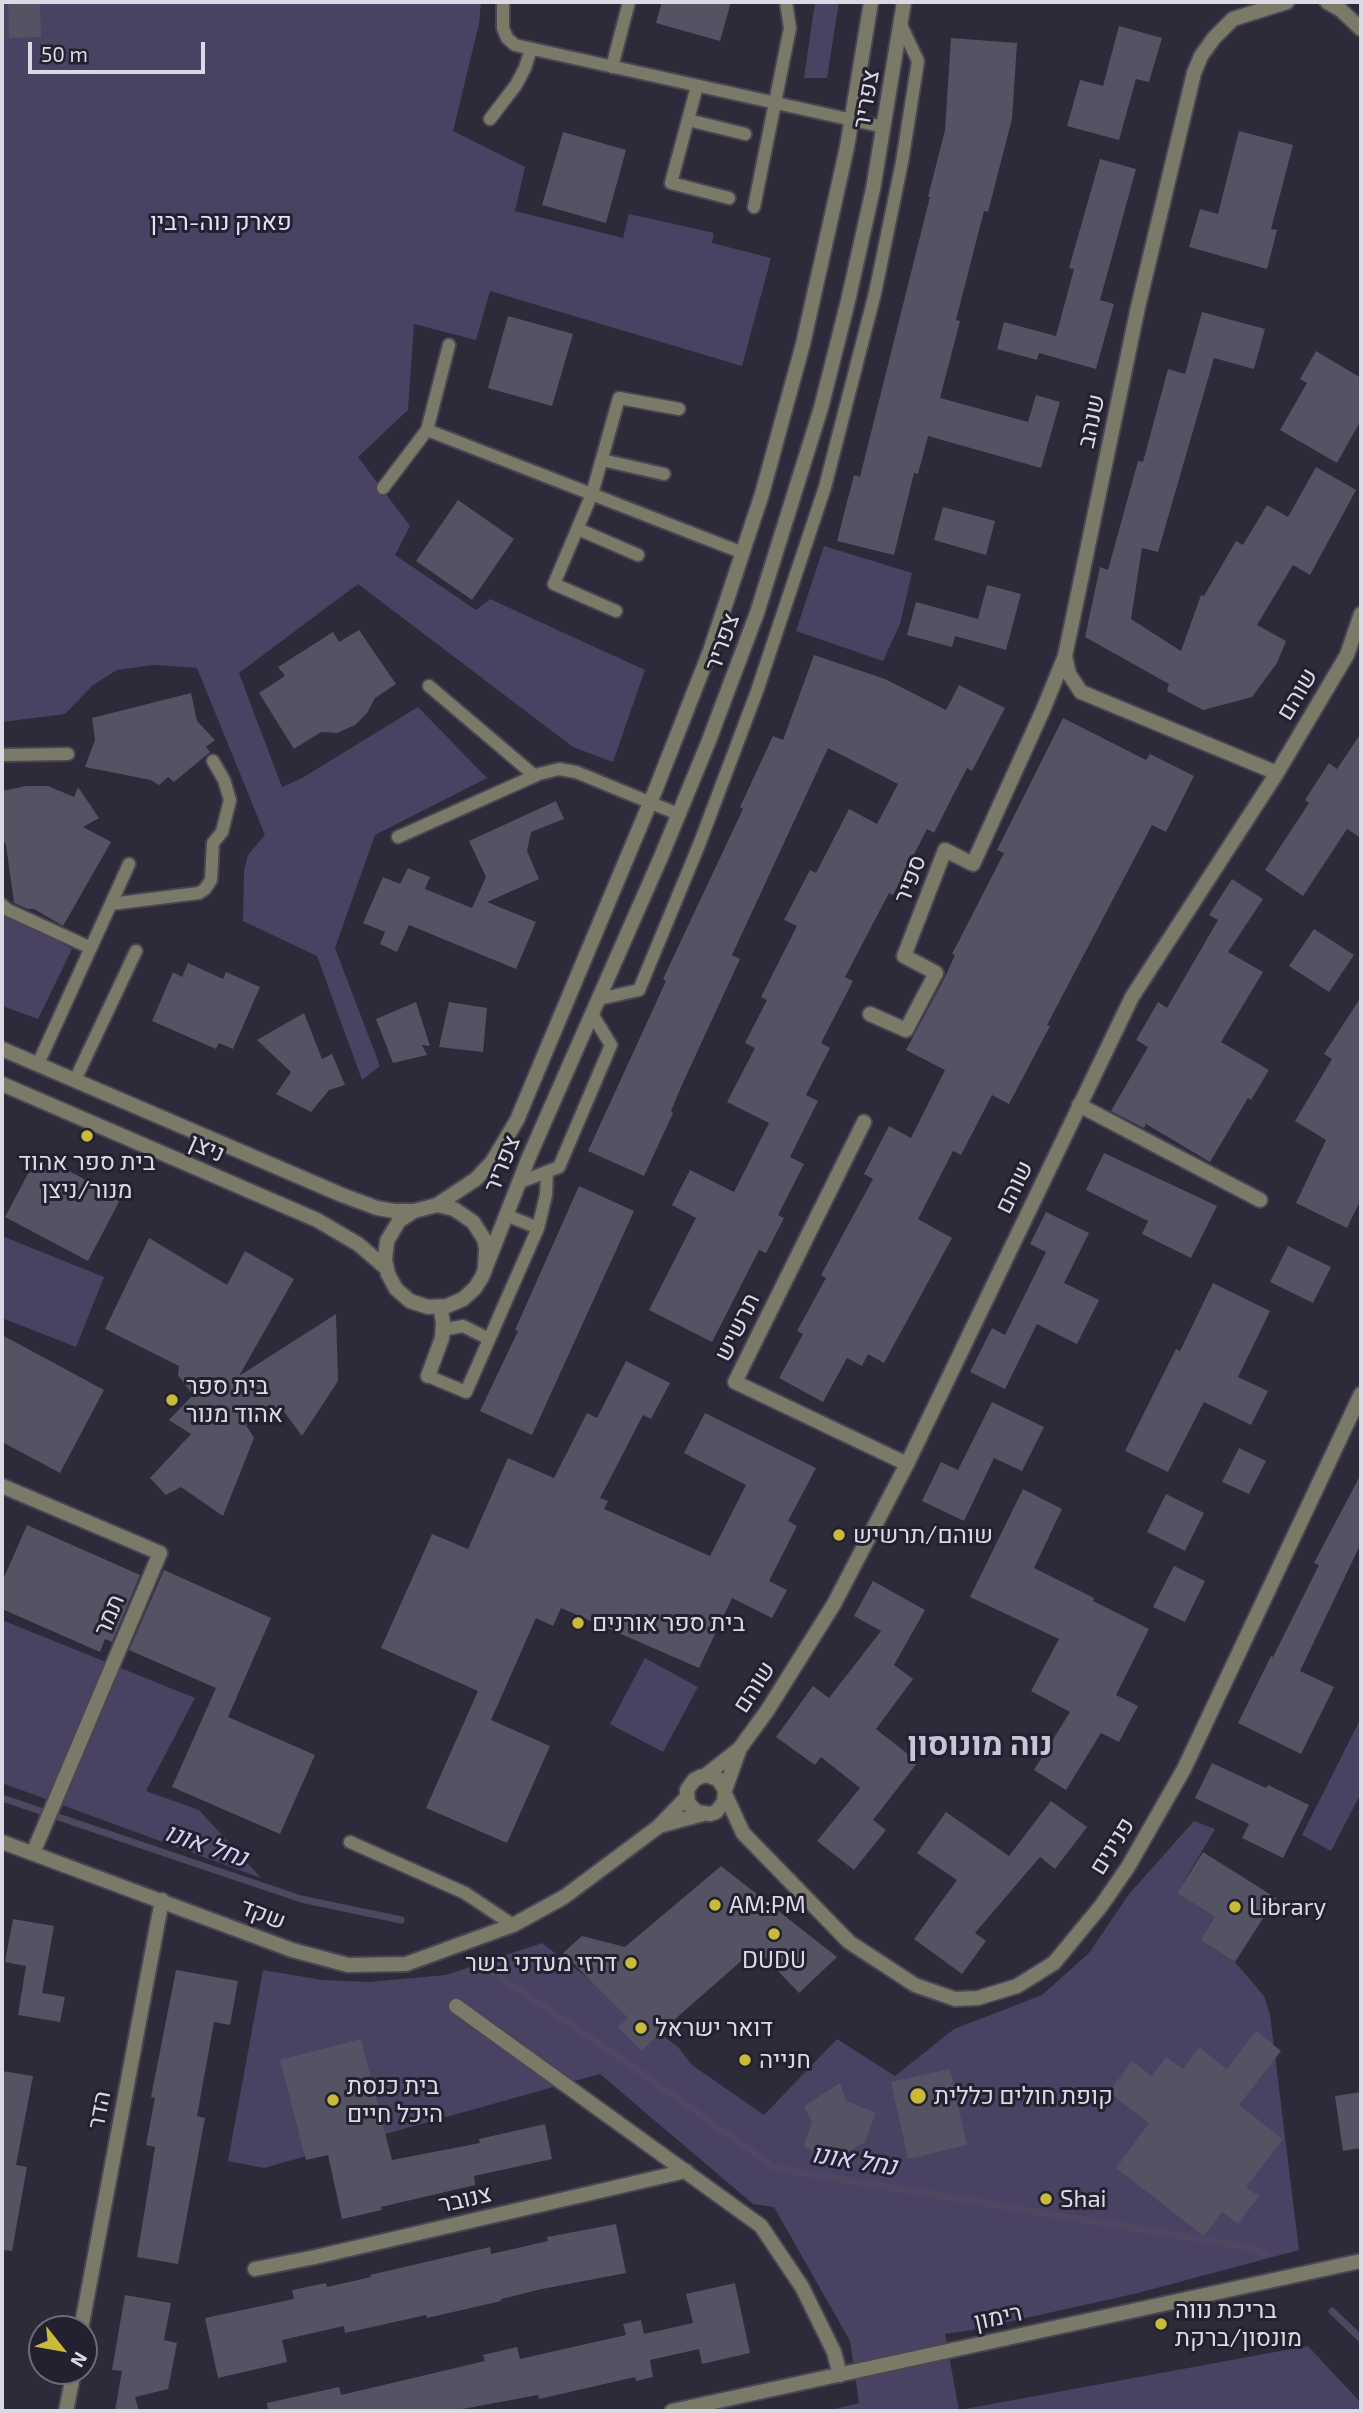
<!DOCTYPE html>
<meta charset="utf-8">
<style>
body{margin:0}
#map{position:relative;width:1363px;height:2413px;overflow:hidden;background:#2d2a39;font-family:"Exo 2",sans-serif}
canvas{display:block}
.frame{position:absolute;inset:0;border:4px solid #dbd9e3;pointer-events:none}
.north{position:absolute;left:28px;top:2315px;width:70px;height:70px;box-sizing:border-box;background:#23212f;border:2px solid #6d6b77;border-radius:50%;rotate:121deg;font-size:19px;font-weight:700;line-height:28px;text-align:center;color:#dbd9e3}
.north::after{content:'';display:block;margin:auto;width:24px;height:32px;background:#caba3a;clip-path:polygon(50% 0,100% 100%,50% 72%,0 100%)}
.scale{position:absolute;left:28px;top:42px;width:177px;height:32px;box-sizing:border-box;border:4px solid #dbd9e3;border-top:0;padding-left:9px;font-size:21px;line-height:24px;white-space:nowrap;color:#dbd9e3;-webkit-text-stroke:5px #23212f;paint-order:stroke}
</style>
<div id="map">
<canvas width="1363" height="2413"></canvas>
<div class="frame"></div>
<div class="north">N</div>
<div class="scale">50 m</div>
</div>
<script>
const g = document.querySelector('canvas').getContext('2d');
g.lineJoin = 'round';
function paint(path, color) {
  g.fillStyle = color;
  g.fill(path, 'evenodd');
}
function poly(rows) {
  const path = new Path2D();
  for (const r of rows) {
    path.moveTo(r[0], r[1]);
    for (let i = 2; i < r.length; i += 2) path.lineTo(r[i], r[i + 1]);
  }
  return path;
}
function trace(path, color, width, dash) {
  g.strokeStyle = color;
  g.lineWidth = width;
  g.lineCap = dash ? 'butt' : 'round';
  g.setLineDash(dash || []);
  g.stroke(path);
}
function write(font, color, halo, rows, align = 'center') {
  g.font = font + ' "Exo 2",Heebo,sans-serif';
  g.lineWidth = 6;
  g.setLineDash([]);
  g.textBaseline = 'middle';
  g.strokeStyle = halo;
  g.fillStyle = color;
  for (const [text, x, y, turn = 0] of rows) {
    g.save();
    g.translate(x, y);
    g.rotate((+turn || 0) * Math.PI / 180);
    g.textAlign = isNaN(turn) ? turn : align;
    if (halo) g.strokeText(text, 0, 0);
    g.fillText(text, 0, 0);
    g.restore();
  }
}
const green = poly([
 [2,2,481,2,479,24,453,131,525,167,515,211,623,238,629,214,714,233,712,243,771,258,742,366,490,291,476,340,414,324,408,410,358,457,410,526,395,555,476,610,490,599,645,670,613,762,573,747,358,584,239,673,282,787,302,778,418,707,487,778,375,835,335,948,380,1066,362,1080,317,956,243,921,244,871,248,855,265,835,197,668,154,665,117,670,93,685,65,714,2,722],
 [815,2,839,2,827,78,804,78],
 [824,546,912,573,900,624,883,661,796,631],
 [2,910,72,949,38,1019,2,1006],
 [2,1236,104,1277,76,1347,2,1318],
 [2,1620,195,1698,146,1791,199,1810,261,1878,2,1783],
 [645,1658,698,1687,663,1752,610,1724],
 [1361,1718,1361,1793,1331,1851,1302,1835],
 [1194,1821,1215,1829,1177,1893,1215,1917,1200,1940,1235,1962,1264,1996,1270,2015,1299,2250,1138,2293,972,2330,945,2334,959,2410,1308,2346,1361,2403,1361,2411,826,2411,859,2403,850,2341,774,2207,753,2204,600,2074,264,2168,228,2161,263,1970,323,1980,368,1982,446,1975,542,1943,678,2047,692,2065,764,2115,837,2039,895,2076,954,2029,1042,1995,1089,1953,1129,1894]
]);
const stream = poly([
 [2,1798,301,1899,401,1920],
 [492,1972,633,2067,775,2168,1247,2247,1265,2254],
 [1332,2311,1361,2339]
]);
const building = poly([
 [8,2,40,2,41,37,9,38],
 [662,2,731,2,720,41,656,23],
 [1119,26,1162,38,1149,82,1136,79,1119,140,1067,126,1080,80,1103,86],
 [951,38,1017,43,1012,119,988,212,984,211,956,320,960,321,940,398,1028,422,1036,395,1060,402,1041,468,928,436,918,474,914,473,894,555,837,541,854,475,860,477,930,197,928,197,945,130],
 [1239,131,1293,145,1271,229,1277,230,1267,269,1189,247,1200,209,1218,214],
 [563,132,626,150,606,223,542,205],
 [1100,159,1136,169,1100,300,1114,304,1096,369,1039,353,1037,360,997,349,1004,322,1056,336,1074,269,1069,268],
 [1202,312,1265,329,1254,369,1214,358,1158,552,1142,548,1131,619,1181,651,1201,595,1204,596,1236,541,1243,545,1267,505,1288,517,1316,467,1356,490,1310,575,1293,565,1257,625,1286,641,1277,663,1252,697,1203,710,1167,691,1169,684,1085,637,1100,567,1108,570,1138,461,1143,462,1168,369,1185,374],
 [508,316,573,334,552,406,488,388],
 [1316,351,1361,378,1361,420,1337,463,1280,430,1307,383,1300,379],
 [458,500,514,539,472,600,416,561],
 [943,507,995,521,986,555,934,540],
 [987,585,1021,594,1006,650,955,636,952,647,907,635,916,602,978,619],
 [359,630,396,684,375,698,367,713,355,725,337,733,321,732,294,749,259,693,285,676,278,667,333,632,339,642],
 [814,655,885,679,946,710,959,685,1005,708,972,771,967,768,934,833,927,829,893,895,889,893,845,977,853,981,821,1043,830,1048,806,1095,818,1101,790,1157,804,1164,778,1215,784,1218,766,1253,759,1250,712,1342,649,1310,696,1218,672,1205,690,1170,734,1192,769,1123,727,1102,755,1048,745,1043,767,1000,761,997,797,926,784,920,810,870,816,873,849,809,877,824,898,784,828,748,732,955,740,959,681,1087,671,1111,673,1113,644,1176,588,1151,666,981,663,979,743,809,740,807,773,736,783,740],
 [191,693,197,721,215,740,206,747,210,752,174,782,168,777,159,785,151,780,85,767,95,740,92,718],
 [1063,718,1146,760,1150,754,1194,776,1166,832,1152,825,1047,1025,1050,1026,1009,1104,992,1095,961,1155,953,1151,918,1219,952,1238,884,1363,868,1354,862,1366,847,1358,823,1402,779,1378,803,1334,797,1331,826,1278,821,1275,873,1179,864,1174,889,1126,911,1138,945,1070,906,1050,945,977,955,955,952,954,1004,853,997,850],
 [1361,733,1361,838,1347,829,1303,896,1265,870,1309,803,1305,800,1329,763,1337,769],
 [26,786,48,786,74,797,78,787,99,818,83,827,111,842,63,926,34,909,28,909,14,903,6,845,2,837,2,791],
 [556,801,564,819,531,832,527,851,539,879,487,902,536,922,516,969,409,925,397,952,380,944,385,932,363,923,383,877,400,884,408,868,430,877,425,889,472,908,486,877,469,841],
 [1232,879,1263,899,1228,952,1263,972,1221,1042,1269,1070,1251,1100,1248,1098,1210,1162,1146,1124,1144,1128,1111,1111,1148,1047,1136,1040,1158,1002,1167,1008,1218,920,1209,915],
 [1314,929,1354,955,1329,992,1289,966],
 [188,963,223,979,226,972,260,987,233,1049,219,1043,216,1049,152,1021,173,972,182,977],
 [1361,997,1361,1199,1347,1228,1296,1203,1326,1140,1295,1121,1332,1059,1324,1054],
 [416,1002,430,1046,422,1045,427,1055,393,1063,376,1019],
 [449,1002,487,1008,483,1052,439,1047],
 [304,1013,322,1059,332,1054,345,1085,329,1090,311,1112,276,1094,291,1072,257,1040],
 [1104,1153,1217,1206,1191,1258,1142,1234,1148,1221,1086,1190],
 [38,1155,121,1198,88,1261,5,1217],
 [579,1186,634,1211,532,1435,480,1411,518,1331,515,1330],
 [1046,1212,1089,1233,1064,1283,1099,1300,1077,1344,1037,1324,1005,1389,970,1372,992,1328,1005,1335,1046,1252,1030,1244],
 [149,1238,227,1285,245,1251,294,1279,239,1376,336,1314,338,1381,302,1436,282,1409,246,1425,254,1438,223,1516,181,1487,166,1495,150,1478,191,1434,169,1420,193,1395,178,1375,179,1366,105,1329],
 [1288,1246,1331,1267,1313,1303,1270,1282],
 [1213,1283,1270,1311,1238,1377,1268,1391,1251,1425,1204,1402,1168,1472,1125,1451,1176,1349,1180,1351],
 [2,1335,104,1390,60,1473,2,1442],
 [626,1361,670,1383,651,1419,643,1415,600,1498,608,1501,604,1509,710,1556,746,1485,684,1453,705,1413,816,1468,788,1521,797,1526,769,1581,787,1590,772,1618,732,1598,699,1668,561,1608,553,1626,536,1618,491,1720,550,1746,507,1843,426,1808,478,1691,381,1648,432,1534,468,1549,508,1458,554,1478,587,1413,597,1418],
 [992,1402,1044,1427,1022,1471,994,1458,964,1521,922,1501,941,1462,958,1470],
 [1239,1448,1266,1461,1249,1494,1222,1482],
 [1361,1474,1361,1543,1300,1671,1334,1687,1301,1754,1238,1723,1271,1656,1273,1657,1319,1565,1314,1563],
 [1023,1489,1062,1509,1034,1568,1094,1598,1093,1601,1149,1629,1116,1695,1138,1706,1119,1742,1101,1733,1066,1790,1034,1770,1070,1712,1031,1691,1059,1639,970,1597],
 [1166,1494,1204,1513,1185,1551,1147,1532],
 [27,1525,140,1575,112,1642,105,1639,100,1652,2,1609,2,1582],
 [1174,1566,1205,1581,1185,1622,1153,1607],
 [164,1570,271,1618,228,1717,315,1755,280,1834,172,1787,216,1688,129,1650],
 [873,1581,925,1610,894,1665,913,1679,876,1729,918,1762,873,1820,886,1830,854,1870,817,1841,860,1788,821,1757,815,1765,776,1737,813,1686,829,1698,881,1631,854,1616],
 [1212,1763,1266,1788,1268,1785,1309,1805,1283,1858,1242,1838,1249,1824,1195,1798],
 [1051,1801,1087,1827,1055,1869,1040,1857,975,1933,986,1941,962,1974,914,1939,957,1880,917,1853,946,1812,1009,1856],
 [1203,1852,1276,1898,1235,1962,1200,1940,1215,1917,1177,1893],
 [721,1866,837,1957,799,1993,756,1948,674,2020,641,2051,618,2027,628,2018,563,1953,582,1936,625,1947],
 [13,1919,54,1926,42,1993,65,1997,60,2022,18,2015,26,1966,5,1962],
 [176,1970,238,1981,230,2025,214,2022,197,2116,205,2118,178,2264,137,2257,155,2147,146,2145,155,2098,151,2097],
 [1256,2031,1281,2051,1239,2105,1283,2139,1246,2187,1259,2196,1238,2224,1222,2212,1204,2236,1116,2168,1149,2123,1109,2092,1132,2061,1152,2076,1166,2057,1183,2069,1199,2047,1227,2069],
 [361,2039,392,2160,480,2143,479,2139,545,2124,552,2159,474,2176,475,2185,381,2207,382,2210,342,2219,328,2155,306,2160,280,2060],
 [950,2069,967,2145,908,2159,891,2082],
 [2,2071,33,2076,16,2165,27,2167,12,2251,2,2250],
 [840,2083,846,2101,876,2113,865,2142,841,2156,822,2156,804,2146,812,2122,804,2106],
 [1361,2092,1361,2148,1343,2151,1335,2096],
 [616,2224,626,2273,542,2289,501,2299,501,2301,427,2318,426,2315,345,2333,344,2326,282,2340,287,2362,218,2378,205,2318,294,2299,292,2290,326,2283,327,2287,371,2277,370,2275,490,2247,491,2254,548,2241,547,2237],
 [735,2283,750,2353,702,2364,699,2349,650,2360,653,2377,636,2381,635,2377,539,2399,538,2395,452,2411,268,2411,267,2403,339,2387,341,2395,485,2361,483,2355,517,2347,520,2359,626,2335,623,2324,641,2320,644,2334,693,2323,686,2294],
 [125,2295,171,2303,164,2340,177,2343,168,2389,135,2397,139,2411,115,2411,122,2371,112,2370]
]);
const service = poly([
 [503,2,503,28,507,38,515,45,884,127],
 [612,67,629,2],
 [697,86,671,183,729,198],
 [490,119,516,85,525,68,531,49],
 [688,120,745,134],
 [754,207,790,28,786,2],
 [427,430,743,553],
 [602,460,664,474],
 [383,488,427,430,449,345],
 [578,529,638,555],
 [616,611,554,584,592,494,619,398,679,409],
 [429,686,535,776],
 [2,755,68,754],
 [398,837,539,774,559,769,576,772,678,814],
 [111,904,199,893,205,889,211,880,213,843,222,832,230,800,224,780,213,761],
 [2,905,8,910,91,948],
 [599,999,639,990,699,845,757,691,825,487,875,293,902,162,918,61,901,25],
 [38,1064,129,864],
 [75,1080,136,951],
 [518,1183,559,1167,611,1045,592,1014],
 [506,1215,538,1228],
 [442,1330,463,1326,489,1339],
 [428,1376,466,1392,538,1228,546,1195,547,1172],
 [350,1842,465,1893,513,1925]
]);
const minor = poly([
 [1327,2,1341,10,1361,29],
 [1277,773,1081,692,1069,674,1065,656,1138,307,1194,73,1201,56,1214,38,1233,19,1287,2],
 [870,1014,906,1030,936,973,904,956,945,850,973,864,1043,710,1065,656],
 [1079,1105,1260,1200],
 [864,1122,735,1382,907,1464],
 [428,1376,442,1338,443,1322,440,1307],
 [2,1486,160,1553,33,1853],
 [706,1775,739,1749],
 [725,1790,718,1779,706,1775,700,1777,694,1780,687,1790,688,1803,697,1812,710,1814,716,1812,724,1802,725,1790,740,1748,767,1711,834,1604,907,1464,1132,997,1277,773,1347,655,1361,614],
 [726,1796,743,1833,849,1942,915,1985,955,1999,978,1998,1017,1986,1054,1963,1101,1906,1128,1867,1184,1769,1361,1394],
 [659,1826,703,1814],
 [2,1842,292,1950,348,1965,406,1964,513,1925,564,1897,658,1827,687,1797],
 [456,2006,761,2226,802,2287,834,2352,840,2375],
 [255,2269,315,2257,686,2171],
 [81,2329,162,1900],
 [66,2411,74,2371],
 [672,2411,1361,2261]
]);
const tertiary = poly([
 [2,1049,342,1195,377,1208,394,1211,413,1211],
 [2,1084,317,1220,358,1244,386,1268],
 [437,1205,476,1179,492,1162,517,1120,655,791,710,651,762,494,803,344,847,147,871,2],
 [485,1268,486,1248,484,1239,473,1222,454,1209,437,1205,414,1211,399,1221,387,1241,385,1260,388,1274,396,1289,410,1301,428,1307,447,1306,463,1299,475,1288,482,1277,529,1157,661,857,708,743,757,613,821,408,848,301,873,189,904,2]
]);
const markers = [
 [87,1136,7,"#caba3a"],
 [172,1400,7,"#caba3a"],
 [839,1535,7,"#caba3a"],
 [578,1623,7,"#caba3a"],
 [715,1905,7,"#caba3a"],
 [1235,1907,7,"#caba3a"],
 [774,1934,7,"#caba3a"],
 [631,1963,7,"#caba3a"],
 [641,2028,7,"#caba3a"],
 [745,2060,7,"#caba3a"],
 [918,2096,9,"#caba3a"],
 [333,2100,7,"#caba3a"],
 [1046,2199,7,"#caba3a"],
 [1161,2324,7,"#caba3a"]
];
const streetNames = [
 ["צפריר",866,99,-80],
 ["שנהב",1091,421,-78],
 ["צפריר",722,642,-70],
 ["שוהם",1297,694,-59],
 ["ספיר",910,879,-69],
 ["ניצן",207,1148,24],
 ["צפריר",502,1164,-68],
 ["שוהם",1014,1187,-64],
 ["תרשיש",737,1327,-64],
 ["תמר",109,1615,-67],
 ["שוהם",754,1687,-57],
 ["פנינים",1112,1846,-58],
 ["שקד",263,1914,21],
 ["הדר",99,2110,-79],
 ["צנובר",465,2199,-13],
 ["רימון",998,2317,-12]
];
const parkNames = [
 ["פארק נוה-רבין",221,222]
];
const poiNames = [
 ["בית ספר אהוד",87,1162,"center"],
 ["מנור/ניצן",87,1190,"center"],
 ["בית ספר",186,1386],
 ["אהוד מנור",186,1414],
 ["שוהם/תרשיש",853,1535],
 ["בית ספר אורנים",592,1623],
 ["AM:PM",729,1905],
 ["Library",1249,1907],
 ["DUDU",774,1960,"center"],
 ["דרזי מעדני בשר",617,1963,"right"],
 ["דואר ישראל",655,2028],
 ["חנייה",759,2060],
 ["בית כנסת",347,2086],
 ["היכל חיים",347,2114],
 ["קופת חולים כללית",934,2096],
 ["Shai",1060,2199],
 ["בריכת נווה",1175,2310],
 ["מונסון/ברקת",1175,2338]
];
const waterNames = [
 ["נחל אונו",206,1845,19],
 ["נחל אונו",854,2160,9]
];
const districtNames = [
 ["נוה מונוסון",980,1744]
];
paint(green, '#494263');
trace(stream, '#4f4761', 7);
paint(building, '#555263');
trace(service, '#494654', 16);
trace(minor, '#494654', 18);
trace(tertiary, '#494654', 18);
trace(service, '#7b7967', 12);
trace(minor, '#7b7967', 14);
trace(tertiary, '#7b7967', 14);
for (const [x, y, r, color] of markers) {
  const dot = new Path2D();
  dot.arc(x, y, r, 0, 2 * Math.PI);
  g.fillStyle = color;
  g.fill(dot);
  trace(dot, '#23212f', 2.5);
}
write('24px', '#dbd9e3', '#23212f', streetNames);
write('24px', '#e4e0fb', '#23212f', parkNames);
write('24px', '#dbd9e3', '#23212f', poiNames, 'left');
write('italic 26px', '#d7cff7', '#23212f', waterNames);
write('bold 32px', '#c8c5d8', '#23212f', districtNames);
</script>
